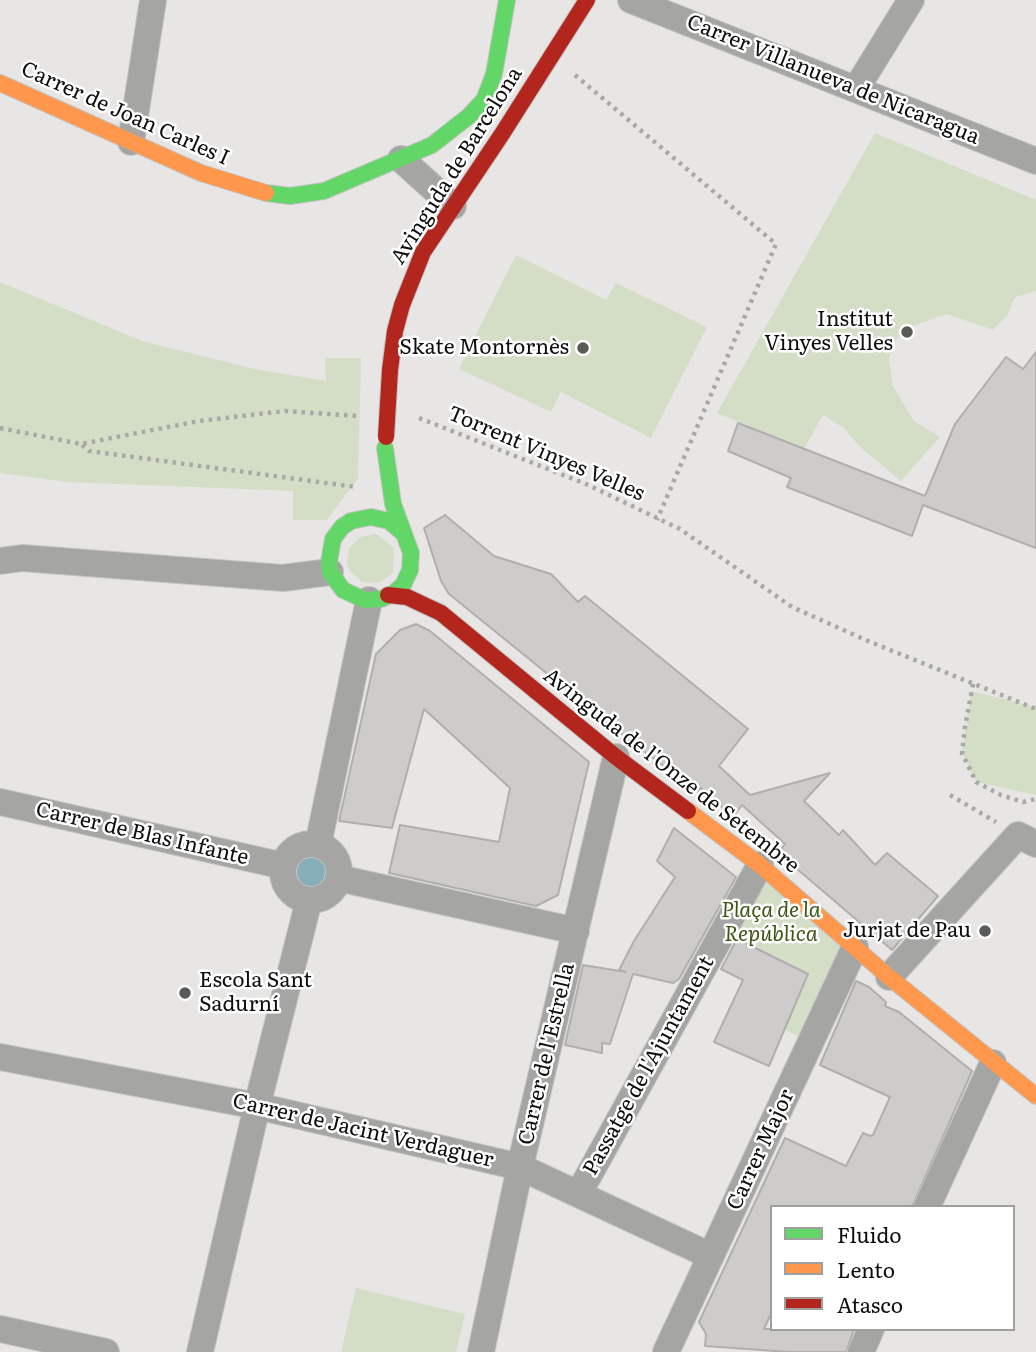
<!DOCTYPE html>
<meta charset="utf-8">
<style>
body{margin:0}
#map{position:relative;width:1036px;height:1352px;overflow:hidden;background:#e7e6e4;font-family:Literata,serif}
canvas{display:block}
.legend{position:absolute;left:770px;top:1205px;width:245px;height:126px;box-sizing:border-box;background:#fff;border:2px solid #9f9f9e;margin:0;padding:9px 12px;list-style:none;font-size:21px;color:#0e0e0d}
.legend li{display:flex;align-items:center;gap:14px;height:35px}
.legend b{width:35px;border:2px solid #9f9f9e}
</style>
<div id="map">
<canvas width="1036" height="1352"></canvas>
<ul class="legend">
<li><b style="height:9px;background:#63d668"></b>Fluido</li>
<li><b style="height:9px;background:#ff974d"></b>Lento</li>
<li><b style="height:9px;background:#b3261e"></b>Atasco</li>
</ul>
</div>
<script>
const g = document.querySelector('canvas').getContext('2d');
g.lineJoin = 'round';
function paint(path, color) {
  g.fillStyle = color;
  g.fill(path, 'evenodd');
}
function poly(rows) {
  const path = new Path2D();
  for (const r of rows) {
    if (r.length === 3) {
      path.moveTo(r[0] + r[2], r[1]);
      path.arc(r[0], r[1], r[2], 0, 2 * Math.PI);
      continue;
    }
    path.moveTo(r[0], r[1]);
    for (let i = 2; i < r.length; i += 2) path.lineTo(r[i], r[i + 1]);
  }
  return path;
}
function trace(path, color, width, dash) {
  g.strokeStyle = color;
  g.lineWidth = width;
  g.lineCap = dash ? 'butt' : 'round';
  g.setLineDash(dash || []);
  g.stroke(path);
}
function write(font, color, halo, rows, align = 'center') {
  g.font = font + ' Literata,serif';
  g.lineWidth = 5;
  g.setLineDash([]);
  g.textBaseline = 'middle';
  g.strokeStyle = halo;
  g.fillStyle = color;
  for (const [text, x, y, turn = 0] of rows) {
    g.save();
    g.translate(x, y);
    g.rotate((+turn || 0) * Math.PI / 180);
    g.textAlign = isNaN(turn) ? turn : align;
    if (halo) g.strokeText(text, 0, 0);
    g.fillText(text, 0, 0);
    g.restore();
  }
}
const green = poly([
 [875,133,1036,200,1036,291,1015,297,1007,316,993,330,947,314,907,328,896,340,889,358,893,386,914,421,940,437,901,481,860,447,844,428,823,415,804,449,717,413],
 [516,255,606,300,616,283,707,327,651,438,561,392,551,412,459,369],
 [0,282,145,342,255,369,326,381,325,358,361,358,358,478,327,520,293,520,293,491,66,482,0,473],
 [376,534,394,548,393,573,379,583,362,582,350,571,347,563,349,548,360,537],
 [971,691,1036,707,1036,795,976,782,962,753],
 [762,877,846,951,804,1039,785,1030,808,974,730,935],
 [356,1288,465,1314,456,1352,341,1352]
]);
const water = poly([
 [314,873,20]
]);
const building = poly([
 [1036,352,1036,548,923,505,912,536,787,487,791,478,728,451,738,423,925,496,955,424,1006,357,1023,369,1036,352],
 [445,515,494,556,551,574,578,602,585,596,748,729,719,766,750,795,830,773,804,801,839,835,843,830,875,865,887,853,938,896,892,950,783,857,779,852,785,844,742,805,733,817,701,788,698,792,629,740,449,594,441,581,424,528,445,515],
 [416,624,430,631,589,762,558,895,536,906,389,873,400,825,499,842,510,788,424,709,392,828,339,821,376,654,400,630,416,624],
 [674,828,736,877,679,979,673,983,633,974,610,1044,602,1043,602,1053,565,1045,583,965,626,972,619,970,634,941,675,877,657,861,674,828],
 [737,939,808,974,769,1066,714,1042,743,980,721,969,737,939],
 [856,981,869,987,886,1002,885,1006,899,1012,972,1071,912,1207,772,1207,772,1311,764,1329,854,1329,846,1352,789,1352,705,1346,706,1334,699,1322,785,1138,846,1166,863,1133,870,1136,873,1135,890,1097,820,1065,856,981]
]);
const path = poly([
 [575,75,776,244,657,520],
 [419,418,586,484,680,529,792,607,868,641,1036,709],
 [0,428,81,444,199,421,285,411,358,416],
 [82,445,89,451,356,487],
 [973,684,965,727,962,753,976,782,1001,795,1023,802,1036,799],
 [950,795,996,822]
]);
const street = poly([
 [631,0,1036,161],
 [856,89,911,0],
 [131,142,153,0],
 [401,159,453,206],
 [0,561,22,558,283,578,330,572],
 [0,802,284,866],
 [311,872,28],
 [318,845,369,600],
 [338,878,576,931],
 [889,977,1018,835,1036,844],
 [0,1057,257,1106,520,1167,711,1256],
 [579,1193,760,865],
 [927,1207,993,1063],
 [0,1329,106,1352],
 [200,1352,257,1106,309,900],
 [481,1352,520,1167,616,757],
 [666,1352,855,947],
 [861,1352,871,1329]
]);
const fast = poly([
 [266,193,290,196,324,191,432,145,469,116,484,100,494,74,507,0],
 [385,448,393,504,411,553,410,570,403,585,394,593,381,599,365,600,343,590,330,572,329,562,333,539,342,527,351,521,371,517,389,521,403,533]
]);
const slow = poly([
 [0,83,201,173,266,193],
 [688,811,760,865,889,977,1036,1096]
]);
const jam = poly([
 [390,370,395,331,402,305,423,252,502,134,587,0],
 [388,595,407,597,441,613,616,757,688,811]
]);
const jamBridge = poly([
 [386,437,390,370]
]);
const markers = [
 [907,332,7,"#5a5a58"],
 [583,348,7,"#5a5a58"],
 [985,931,7,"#5a5a58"],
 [185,993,7,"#5a5a58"]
];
const streetNames = [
 ["Carrer Villanueva de Nicaragua",833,80,22],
 ["Carrer de Joan Carles I",125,114,24],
 ["Avinguda de Barcelona",457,166,-58],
 ["Torrent Vinyes Velles",546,454,23],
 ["Avinguda de l'Onze de Setembre",671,771,38],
 ["Carrer de Blas Infante",142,834,13],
 ["Carrer de l'Estrella",547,1054,-77],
 ["Passatge de l'Ajuntament",649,1066,-61],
 ["Carrer de Jacint Verdaguer",363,1131,13],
 ["Carrer Major",761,1150,-65]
];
const poiNames = [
 ["Institut",893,320],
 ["Vinyes Velles",893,344],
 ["Skate Montornès",569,348],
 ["Jurjat de Pau",971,931],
 ["Escola Sant",199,981,"left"],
 ["Sadurní",199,1005,"left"]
];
const parkNames = [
 ["Plaça de la",771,911],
 ["República",771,935]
];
paint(green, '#d4dec7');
paint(water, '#86afb9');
paint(building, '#cdccca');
trace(building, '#b0afae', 2);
trace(street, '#c3c3c2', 28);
trace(fast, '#c3c3c2', 18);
trace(slow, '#c3c3c2', 18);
trace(jam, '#c3c3c2', 18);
trace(path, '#a8a8a7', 4.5, [3.5, 5]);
trace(street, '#a5a5a3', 26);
trace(fast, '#63d668', 16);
trace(slow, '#ff974d', 16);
trace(jam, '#b3261e', 16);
trace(jamBridge, '#c3c3c2', 18, []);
trace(jamBridge, '#b3261e', 16);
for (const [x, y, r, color] of markers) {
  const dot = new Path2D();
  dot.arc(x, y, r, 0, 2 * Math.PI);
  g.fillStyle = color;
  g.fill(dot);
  trace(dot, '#fff', 2.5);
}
write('21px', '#0e0e0d', '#fff', streetNames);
write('21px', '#0e0e0d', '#fff', poiNames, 'right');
write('italic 21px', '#3d5615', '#fff', parkNames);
</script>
